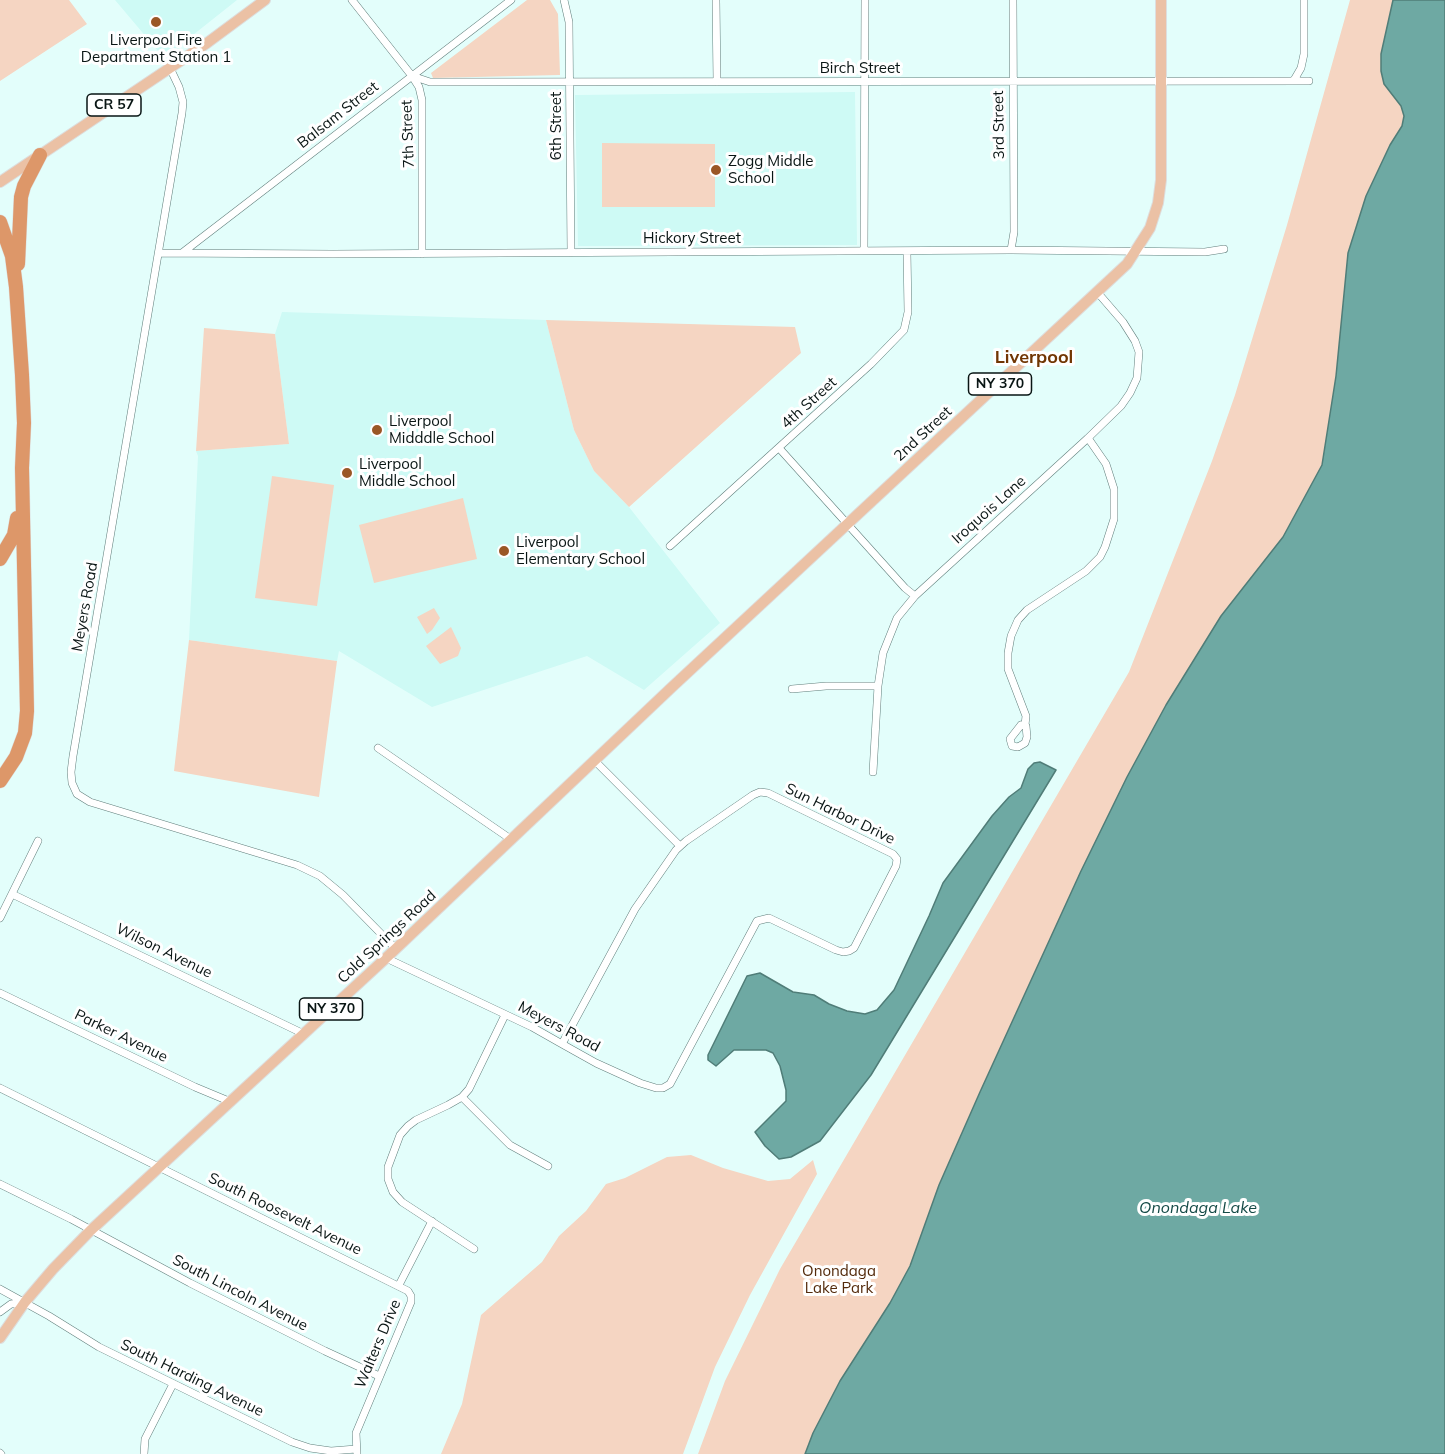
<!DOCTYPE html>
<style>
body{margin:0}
canvas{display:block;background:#e3fefb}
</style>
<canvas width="1445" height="1454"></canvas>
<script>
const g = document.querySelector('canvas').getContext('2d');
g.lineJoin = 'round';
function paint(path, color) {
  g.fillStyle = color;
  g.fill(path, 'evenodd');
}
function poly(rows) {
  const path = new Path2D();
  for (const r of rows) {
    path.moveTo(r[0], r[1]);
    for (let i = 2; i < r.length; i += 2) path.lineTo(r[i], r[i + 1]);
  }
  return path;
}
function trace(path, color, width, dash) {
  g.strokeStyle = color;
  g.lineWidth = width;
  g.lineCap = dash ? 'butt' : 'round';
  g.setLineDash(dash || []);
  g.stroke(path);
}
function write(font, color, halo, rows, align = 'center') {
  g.font = font + ' Mulish,sans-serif';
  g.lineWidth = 6;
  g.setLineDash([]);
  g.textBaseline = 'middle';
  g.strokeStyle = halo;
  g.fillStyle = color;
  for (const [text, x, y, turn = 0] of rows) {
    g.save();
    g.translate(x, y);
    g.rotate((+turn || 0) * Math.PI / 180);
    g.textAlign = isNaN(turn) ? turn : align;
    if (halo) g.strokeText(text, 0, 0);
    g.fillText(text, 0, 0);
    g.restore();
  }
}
const built = poly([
 [115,0,237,0,164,58],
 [855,92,857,245,578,246,575,95],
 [282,312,546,320,574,430,594,471,629,507,720,623,644,690,587,656,432,707,339,651,337,661,189,640,198,456,196,451,289,444,275,334]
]);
const green = poly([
 [0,0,69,0,87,24,0,81],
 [527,0,550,0,558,14,560,75,433,78,431,73],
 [1350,0,1393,0,1381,54,1384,84,1401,106,1404,116,1402,126,1390,146,1366,196,1348,253,1336,376,1322,465,1283,537,1221,616,1166,705,1127,777,1081,871,980,1092,939,1185,910,1266,891,1303,840,1381,813,1433,805,1454,698,1454,725,1381,780,1269,1129,672,1212,461,1235,395,1287,225],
 [602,143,715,144,715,207,602,207],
 [546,320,795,327,801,353,629,507,594,471,574,430],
 [204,328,275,334,289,444,196,451],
 [272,476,334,485,317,606,255,598],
 [463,498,477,559,374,583,359,525],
 [434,608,440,618,432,630,427,634,417,617],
 [451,627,461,648,458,656,440,664,426,646],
 [189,640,337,661,319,797,174,771],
 [691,1155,723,1168,768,1181,790,1179,813,1160,817,1174,750,1295,715,1367,683,1454,441,1454,462,1404,481,1315,542,1262,559,1236,586,1211,606,1184,625,1178,667,1157]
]);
const water = poly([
 [1393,0,1445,0,1445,1454,805,1454,813,1433,840,1381,890,1303,910,1266,939,1185,980,1092,1081,871,1127,777,1166,705,1221,616,1283,537,1322,465,1336,376,1348,253,1366,196,1390,145,1402,126,1404,116,1401,106,1384,84,1381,71,1381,54,1393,0],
 [1040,762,1056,770,871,1075,820,1141,791,1157,779,1159,765,1146,755,1132,786,1101,786,1090,780,1066,773,1053,766,1050,734,1050,716,1066,708,1060,708,1055,747,976,760,973,793,992,814,995,829,1004,847,1011,865,1014,877,1010,894,990,929,916,943,883,992,816,1009,797,1021,788,1028,769,1034,763,1040,762]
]);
const minor = poly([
 [352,0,412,76,419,87,422,100,422,254],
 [564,0,569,22,571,253],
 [716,0,717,82],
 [170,68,179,87,183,102,182,113,73,756,71,772,72,783,77,794,90,802,297,865,320,876,343,895,396,949],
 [412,76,430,82,1309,81],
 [1294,80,1301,68,1304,54,1304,0],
 [1011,250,1014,232,1013,0],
 [864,251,865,0],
 [160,253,333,254,1011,250,1205,252,1224,249],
 [182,253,511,0],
 [779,448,905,588,915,596],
 [670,546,871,364,904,330,908,312,907,252],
 [792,689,826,686,878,686],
 [1021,725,1026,726,1027,737,1025,743,1018,747,1012,746,1010,739,1021,725],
 [1025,725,1026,716,1008,669,1008,653,1011,636,1018,620,1027,610,1086,571,1100,557,1105,547,1114,519,1114,489,1106,464,1088,438],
 [378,748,512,840],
 [595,761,680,846],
 [873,772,878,686,883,653,897,618,915,596,1088,438,1121,406,1130,393,1137,378,1139,352,1135,341,1123,322,1098,293],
 [12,894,304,1034],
 [0,918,38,841],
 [386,958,532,1027,562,1044,596,1063,640,1083,656,1088,663,1088,670,1084,757,921,769,918,836,950,843,952,849,951,854,948,896,866,897,859,893,854,768,793,760,792,753,795,686,841,676,850,635,909,562,1044],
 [0,993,195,1087,231,1102],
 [0,1088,408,1291,411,1296,411,1302,356,1433,357,1454],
 [462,1097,510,1145,548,1166],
 [0,1184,71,1219,190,1283,325,1351,379,1376],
 [474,1249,402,1202,393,1192,388,1179,388,1167,400,1135,408,1126,416,1120,448,1105,462,1097,469,1089,505,1015],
 [399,1285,432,1221],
 [0,1289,49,1316,99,1347,292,1442,310,1448,331,1451,356,1449],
 [0,1312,11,1304,25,1302],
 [0,1453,1,1454],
 [144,1454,145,1439,173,1384]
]);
const primary = poly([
 [0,182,207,43,265,0],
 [0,1338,25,1302,53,1269,90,1231,386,958,671,688,1127,264,1150,228,1158,203,1161,180,1161,0]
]);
const motorway = poly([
 [0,222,12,256,16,287,22,375,24,423,22,468,27,711,25,733,16,757,0,781],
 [18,264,21,197,24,186,40,155],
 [0,559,14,535,17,518]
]);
const markers = [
 [156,22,6,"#9a5726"],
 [716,170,6,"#9a5726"],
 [377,430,6,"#9a5726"],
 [347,473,6,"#9a5726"],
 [504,551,6,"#9a5726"]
];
const shields = [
 [114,105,54],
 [1000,384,63],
 [331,1009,63]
];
const shieldNames = [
 ["CR 57",114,105],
 ["NY 370",1000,384],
 ["NY 370",331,1009]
];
const poiNames = [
 ["Liverpool Fire",156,40,"center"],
 ["Department Station 1",156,57,"center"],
 ["Zogg Middle",728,161],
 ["School",728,178],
 ["Liverpool",389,421],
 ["Midddle School",389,438],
 ["Liverpool",359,464],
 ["Middle School",359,481],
 ["Liverpool",516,542],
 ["Elementary School",516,559]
];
const streetNames = [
 ["Birch Street",860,68],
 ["Balsam Street",338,115,-38],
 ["3rd Street",999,125,-91],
 ["6th Street",556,126,-90],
 ["7th Street",408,134,-92],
 ["Hickory Street",692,238],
 ["4th Street",809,403,-42],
 ["2nd Street",923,434,-43],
 ["Iroquois Lane",989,510,-42],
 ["Meyers Road",85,607,-80],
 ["Sun Harbor Drive",840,814,26],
 ["Cold Springs Road",387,937,-43],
 ["Wilson Avenue",164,951,26],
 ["Meyers Road",559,1027,28],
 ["Parker Avenue",121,1036,26],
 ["South Roosevelt Avenue",285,1214,26],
 ["South Lincoln Avenue",240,1293,27],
 ["Walters Drive",378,1344,-67],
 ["South Harding Avenue",192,1378,26]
];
const parkNames = [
 ["Onondaga",839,1271],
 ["Lake Park",839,1288]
];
const waterNames = [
 ["Onondaga Lake",1198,1208]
];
const quarterNames = [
 ["Liverpool",1034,358]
];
paint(built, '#cefaf5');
paint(green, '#f5d5c2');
paint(water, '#6ea9a3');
trace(water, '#507d78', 1.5);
trace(minor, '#617f7c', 8);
trace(primary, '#dddede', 12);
trace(motorway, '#dddede', 15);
trace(minor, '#fff', 7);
trace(primary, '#ebc1a5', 10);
trace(motorway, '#dd9769', 14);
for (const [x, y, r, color] of markers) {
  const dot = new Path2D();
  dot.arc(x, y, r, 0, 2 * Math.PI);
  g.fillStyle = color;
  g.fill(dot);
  trace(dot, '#fff', 2);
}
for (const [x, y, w] of shields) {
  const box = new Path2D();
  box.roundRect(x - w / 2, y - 11, w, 22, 4.5);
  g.fillStyle = '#fff';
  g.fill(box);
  trace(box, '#091514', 1.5);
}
write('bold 14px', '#091514', null, shieldNames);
write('15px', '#091514', '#fff', poiNames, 'left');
write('15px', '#091514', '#fff', streetNames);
write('15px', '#532a0b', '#fff', parkNames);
write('italic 16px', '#144a46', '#fff', waterNames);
write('bold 18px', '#713603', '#fff', quarterNames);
</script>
